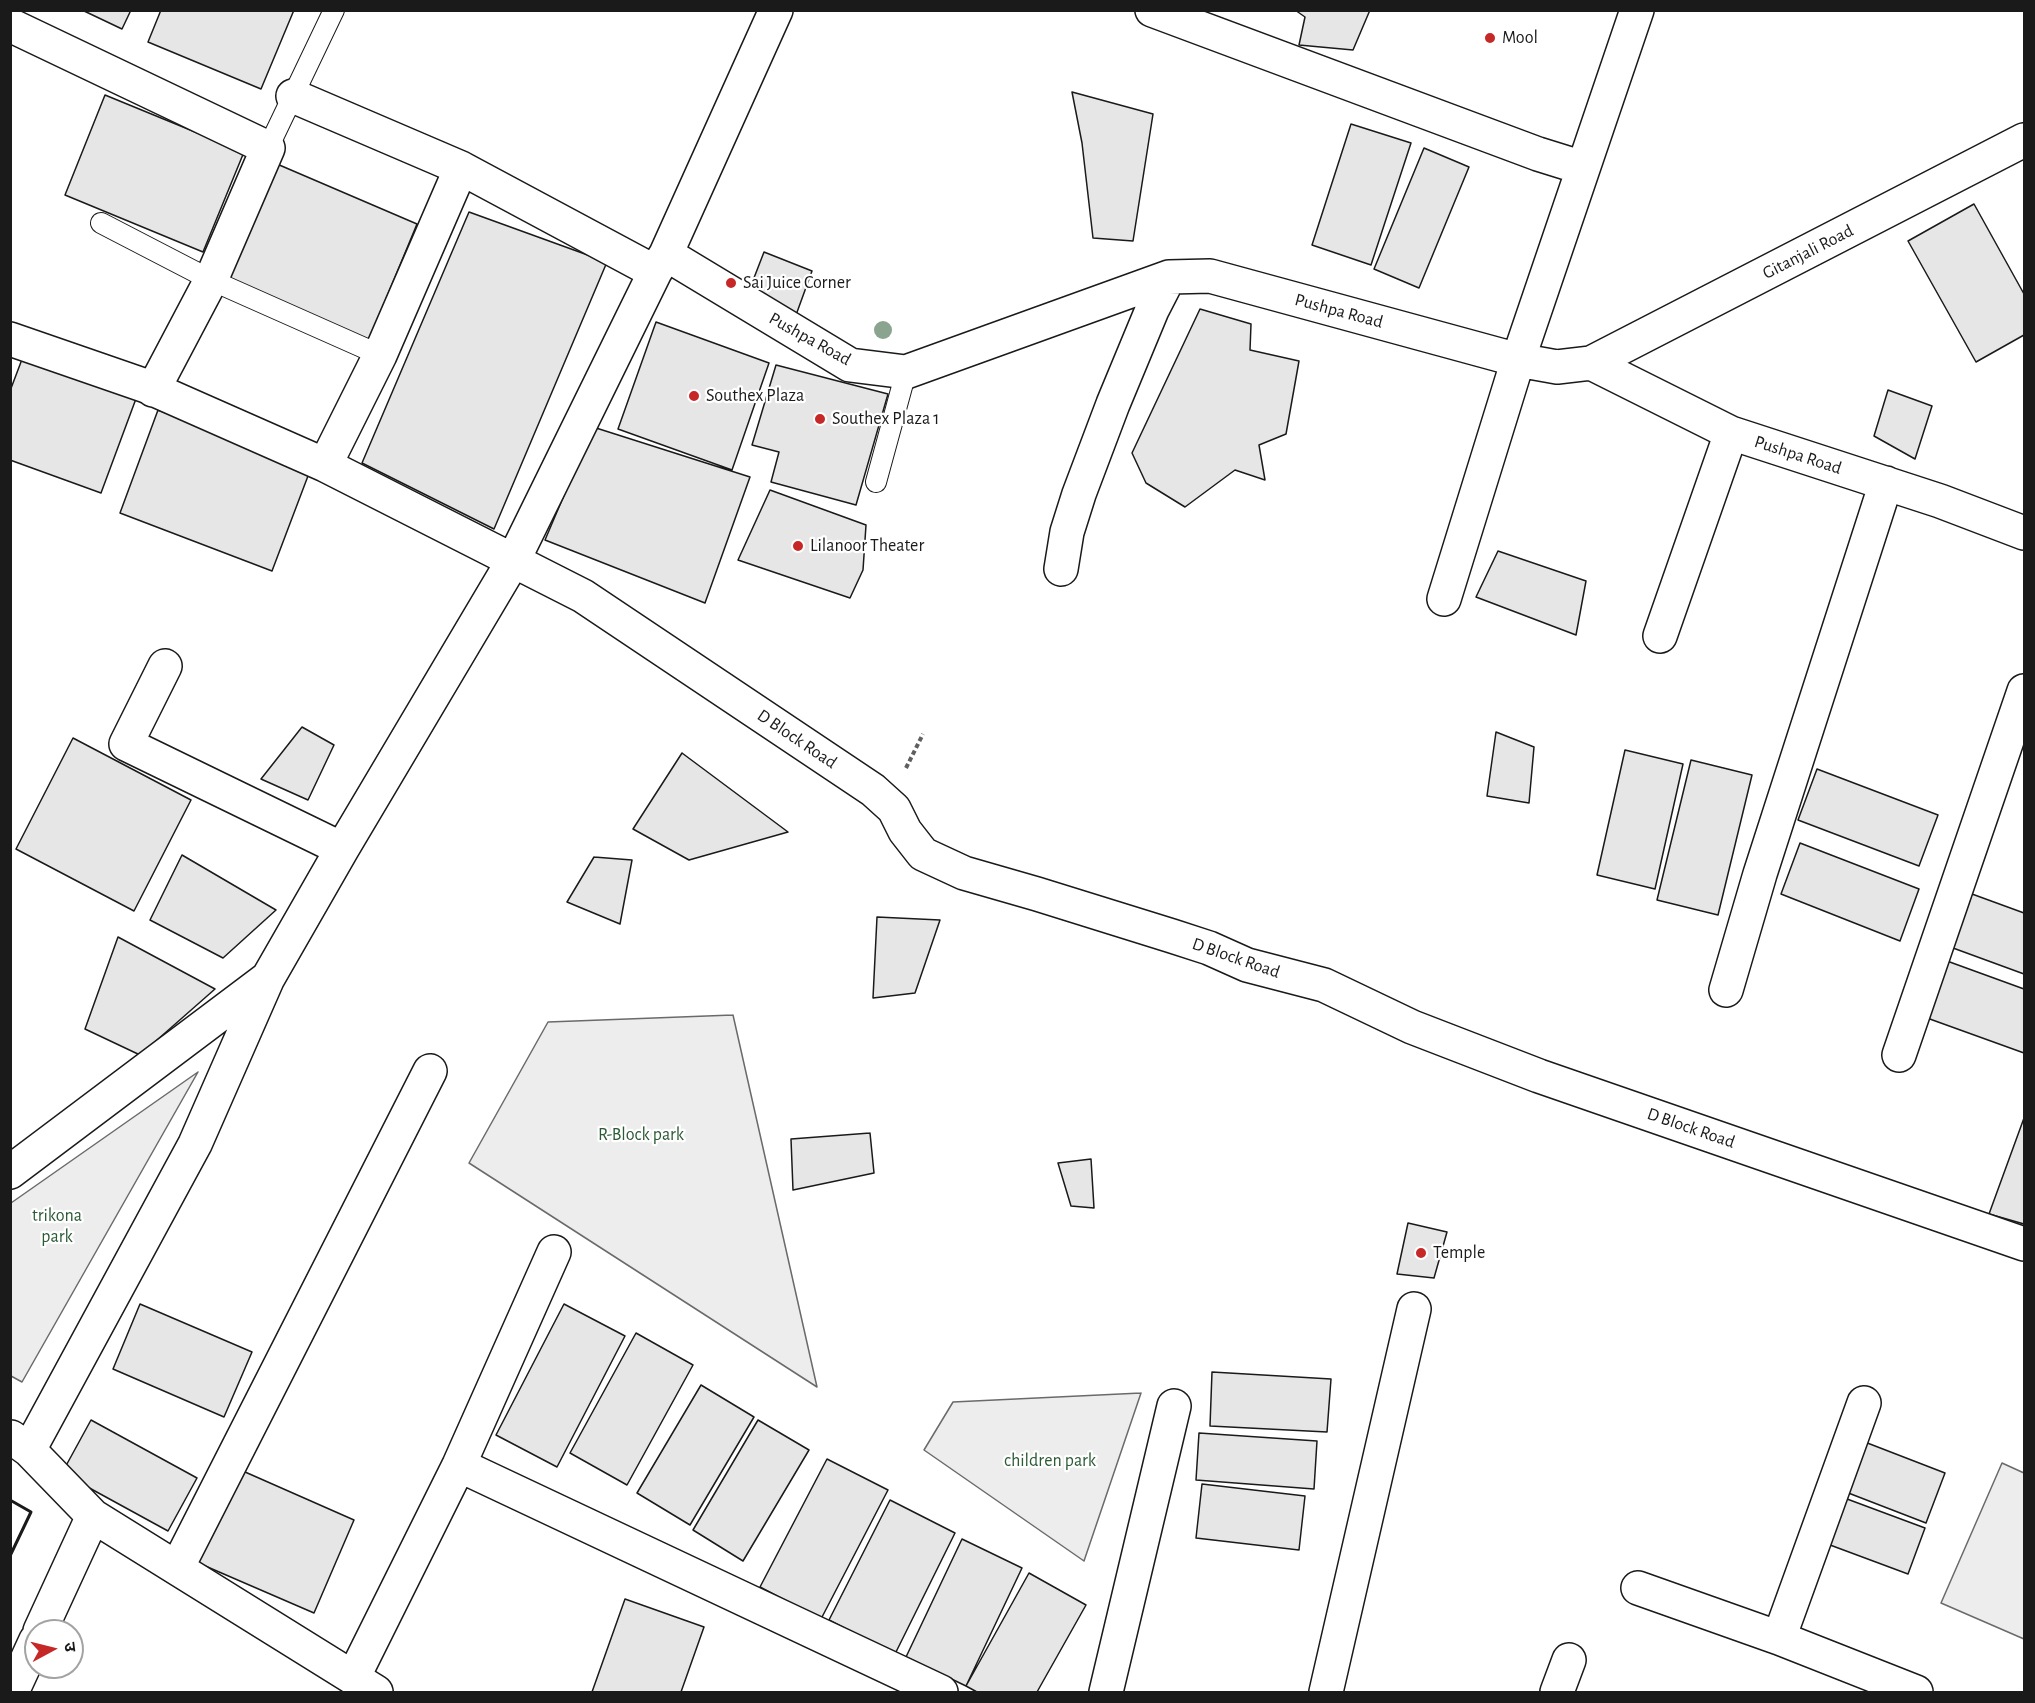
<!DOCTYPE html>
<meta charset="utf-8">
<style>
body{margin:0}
#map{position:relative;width:2035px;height:1703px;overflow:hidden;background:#fff;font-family:"Alegreya Sans","Noto Sans Devanagari",sans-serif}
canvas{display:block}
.frame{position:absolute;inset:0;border:12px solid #1a1a1a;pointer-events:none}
.north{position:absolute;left:24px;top:1619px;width:60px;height:60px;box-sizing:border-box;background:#fff;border:2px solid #a3a3a3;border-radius:50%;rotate:83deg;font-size:16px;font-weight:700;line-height:24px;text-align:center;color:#1a1a1a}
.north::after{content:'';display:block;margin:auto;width:21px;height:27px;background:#c62828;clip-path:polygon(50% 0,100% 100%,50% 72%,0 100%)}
</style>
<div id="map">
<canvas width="2035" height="1703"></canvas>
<div class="frame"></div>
<div class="north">उ</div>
</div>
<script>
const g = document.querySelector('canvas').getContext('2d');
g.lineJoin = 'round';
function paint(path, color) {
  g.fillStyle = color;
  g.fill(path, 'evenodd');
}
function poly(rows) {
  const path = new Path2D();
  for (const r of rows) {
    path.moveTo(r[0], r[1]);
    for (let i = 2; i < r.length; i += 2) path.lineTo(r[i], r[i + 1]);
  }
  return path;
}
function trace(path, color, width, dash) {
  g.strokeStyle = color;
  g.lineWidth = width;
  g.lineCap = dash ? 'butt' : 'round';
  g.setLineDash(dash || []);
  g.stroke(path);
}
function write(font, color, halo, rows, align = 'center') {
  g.font = font + ' "Alegreya Sans",sans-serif';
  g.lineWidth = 4.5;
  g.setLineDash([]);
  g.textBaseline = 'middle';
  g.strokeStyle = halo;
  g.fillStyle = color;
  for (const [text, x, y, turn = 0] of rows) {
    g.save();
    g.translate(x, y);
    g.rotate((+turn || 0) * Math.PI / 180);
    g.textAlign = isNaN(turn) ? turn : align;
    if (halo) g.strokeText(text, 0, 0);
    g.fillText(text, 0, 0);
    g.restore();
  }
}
const built = poly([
 [733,1015,817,1387,469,1163,548,1022,733,1015],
 [198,1072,22,1382,11,1376,11,1203,198,1072],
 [1141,1393,1084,1561,924,1450,953,1402,1141,1393],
 [2002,1463,2024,1473,2024,1639,1941,1603,2002,1463]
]);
const building = poly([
 [82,10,131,10,122,29,82,10],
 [161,10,294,10,261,89,148,42,161,10],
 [1295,10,1370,10,1353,50,1299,45,1305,17,1295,10],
 [1072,92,1153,114,1133,241,1093,238,1082,143,1072,92],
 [105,95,244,152,203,252,65,195,105,95],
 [1351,124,1411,143,1371,265,1312,245,1351,124],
 [1424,148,1469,167,1419,288,1374,269,1424,148],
 [277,164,417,224,369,340,229,280,277,164],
 [1974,204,2024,294,2024,335,1976,362,1908,241,1974,204],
 [469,212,607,262,494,529,362,463,469,212],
 [764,252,812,271,796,315,747,296,764,252],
 [1200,309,1251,324,1250,350,1299,361,1286,434,1259,445,1265,480,1235,470,1185,507,1146,483,1132,453,1200,309],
 [656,322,769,363,732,470,618,429,656,322],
 [24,354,137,396,101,493,10,460,10,391,24,354],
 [776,365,888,394,856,505,771,482,779,452,752,445,776,365],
 [1888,390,1932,406,1915,459,1874,436,1888,390],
 [158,410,311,468,272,571,120,513,158,410],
 [593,427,750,477,705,603,545,540,593,427],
 [770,490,866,525,863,570,850,598,738,560,770,490],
 [1498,551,1586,581,1576,635,1476,597,1498,551],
 [302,727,334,745,308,800,261,779,302,727],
 [1496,732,1534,747,1529,803,1487,796,1496,732],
 [73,738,191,800,134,911,16,849,73,738],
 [1625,750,1683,764,1655,889,1597,875,1625,750],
 [682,753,788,832,689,860,633,829,682,753],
 [1691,760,1752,775,1718,915,1657,900,1691,760],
 [1817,769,1938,815,1919,866,1798,820,1817,769],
 [1800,843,1919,889,1900,941,1781,894,1800,843],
 [182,855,276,910,223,958,150,920,182,855],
 [594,857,632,860,620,924,567,902,594,857],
 [1972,894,2024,913,2024,974,1953,948,1972,894],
 [877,917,940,920,915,993,873,998,877,917],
 [118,937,215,989,140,1055,85,1029,118,937],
 [1947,961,2024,989,2024,1053,1927,1018,1947,961],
 [2024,1118,2024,1224,1989,1214,2024,1118],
 [870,1133,874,1173,793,1190,791,1139,870,1133],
 [1091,1159,1094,1208,1071,1206,1058,1163,1091,1159],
 [1408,1223,1447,1232,1434,1278,1397,1274,1408,1223],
 [140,1304,252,1352,224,1417,113,1369,140,1304],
 [564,1304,625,1336,557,1467,496,1435,564,1304],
 [636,1333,693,1365,627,1485,570,1453,636,1333],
 [1212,1372,1331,1379,1327,1432,1210,1426,1212,1372],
 [701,1385,754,1417,690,1525,637,1493,701,1385],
 [91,1420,197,1478,168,1531,62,1473,91,1420],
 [758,1420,809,1450,743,1561,693,1530,758,1420],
 [1199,1433,1317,1441,1314,1489,1196,1480,1199,1433],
 [1857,1439,1945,1473,1926,1523,1838,1489,1857,1439],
 [827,1459,888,1490,821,1619,760,1587,827,1459],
 [236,1468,354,1520,314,1613,196,1562,236,1468],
 [1202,1484,1305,1496,1299,1550,1196,1538,1202,1484],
 [1839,1496,1925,1528,1908,1574,1822,1542,1839,1496],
 [890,1500,955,1533,895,1654,829,1620,890,1500],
 [962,1539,1022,1568,966,1686,906,1657,962,1539],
 [1029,1573,1086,1605,1037,1692,977,1692,966,1686,1029,1573],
 [625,1599,704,1627,681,1692,592,1692,625,1599]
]);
const path = poly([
 [906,768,923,734]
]);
const lane = poly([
 [268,148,334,10],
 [101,223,211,280,380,355],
 [876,482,906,372]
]);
const street = poly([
 [1152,10,1538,154,1583,168],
 [10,25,268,148,211,280,153,390],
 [293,96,461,168,655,272],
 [666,254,850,365,906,372,1169,277,1210,276,1518,360,1557,367,1591,363,1731,433,1940,501,2024,533],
 [10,339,146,386,325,465,583,596,873,790,894,809,905,831,923,854,964,873,1037,894,1172,936,1209,948,1247,965,1324,985,1412,1027,1539,1076,2024,1244],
 [1591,363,2024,140],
 [325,465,380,355,461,168],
 [1061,569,1067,532,1079,494,1113,404,1152,310,1169,277],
 [1444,599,1518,360,1637,10],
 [1660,636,1731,433],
 [165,666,126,744,342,849],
 [1726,990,1760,874,1886,483],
 [1899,1055,2024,691],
 [10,1172,268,978,342,849,513,561,655,272,666,254,776,10],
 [11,1437,29,1450,93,1516,376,1692],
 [29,1450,195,1144,267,980],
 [459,1465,941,1692],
 [177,1568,430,1071],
 [1638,1588,1779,1638,1864,1403],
 [40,1631,93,1516],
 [1779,1638,1916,1692],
 [353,1678,459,1465,554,1252],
 [12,1692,36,1640],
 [1106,1692,1174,1406],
 [1326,1692,1414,1309],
 [1557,1692,1569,1660]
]);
const wall = poly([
 [10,1500,31,1512,10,1556]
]);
const trees = [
 [883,330]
];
const markers = [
 [1490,38,6,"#c62828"],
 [731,283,6,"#c62828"],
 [694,396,6,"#c62828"],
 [820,419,6,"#c62828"],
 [798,546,6,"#c62828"],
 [1421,1253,6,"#c62828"]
];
const poiNames = [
 ["Mool",1502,38],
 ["Sai Juice Corner",743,283],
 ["Southex Plaza",706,396],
 ["Southex Plaza 1",832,419],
 ["Lilanoor Theater",810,546],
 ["Temple",1433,1253]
];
const streetNames = [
 ["Gitanjali Road",1808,252,-27],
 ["Pushpa Road",1339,311,15],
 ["Pushpa Road",810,339,29],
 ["Pushpa Road",1798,455,18],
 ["D Block Road",797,739,34],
 ["D Block Road",1236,958,19],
 ["D Block Road",1691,1128,19]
];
const parkNames = [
 ["R-Block park",641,1135],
 ["trikona",57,1216],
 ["park",57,1237],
 ["children park",1050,1461]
];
paint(built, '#ededed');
trace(built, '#6a6a6a', 1.5);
paint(building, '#e6e6e6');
trace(building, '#1a1a1a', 1.5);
trace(lane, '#1a1a1a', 22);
trace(street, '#1a1a1a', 36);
trace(path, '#5f5f5f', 4, [4.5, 3]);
trace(lane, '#fff', 20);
trace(street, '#fff', 33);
trace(wall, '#1a1a1a', 3);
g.fillStyle = '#8aa48f';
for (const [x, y] of trees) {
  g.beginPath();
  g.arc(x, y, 9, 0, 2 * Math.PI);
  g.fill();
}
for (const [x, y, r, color] of markers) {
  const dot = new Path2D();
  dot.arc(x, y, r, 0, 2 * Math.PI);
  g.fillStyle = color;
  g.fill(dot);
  trace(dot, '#fff', 2);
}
write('18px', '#1a1a1a', '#fff', poiNames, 'left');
write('18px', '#1a1a1a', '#fff', streetNames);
write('18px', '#2b5a34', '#fff', parkNames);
</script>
